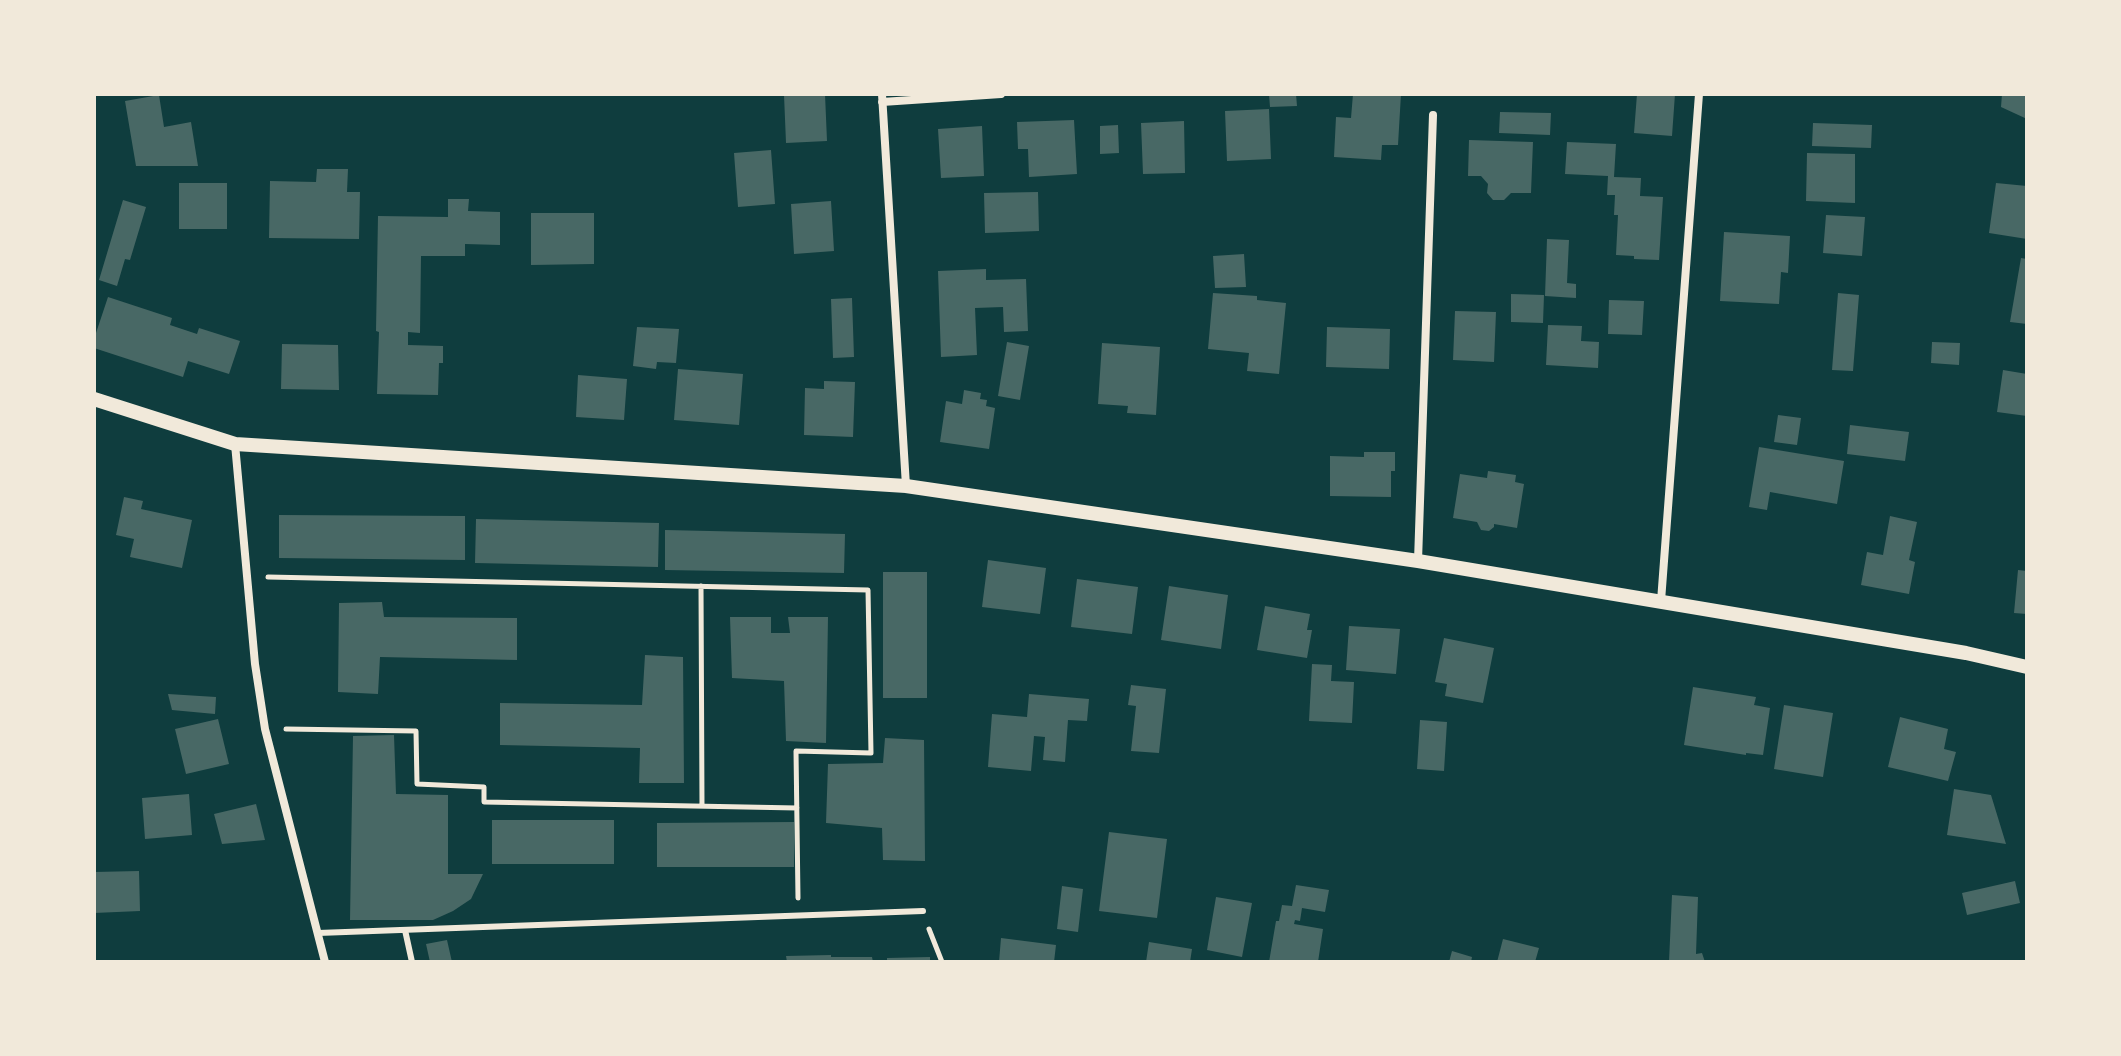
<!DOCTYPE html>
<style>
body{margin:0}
#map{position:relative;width:2121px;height:1056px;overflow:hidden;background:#0f3d3e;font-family:"Nunito Sans",sans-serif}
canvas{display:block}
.frame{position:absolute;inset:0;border:96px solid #f1e9da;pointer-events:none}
</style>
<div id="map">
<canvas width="2121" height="1056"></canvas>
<div class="frame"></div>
</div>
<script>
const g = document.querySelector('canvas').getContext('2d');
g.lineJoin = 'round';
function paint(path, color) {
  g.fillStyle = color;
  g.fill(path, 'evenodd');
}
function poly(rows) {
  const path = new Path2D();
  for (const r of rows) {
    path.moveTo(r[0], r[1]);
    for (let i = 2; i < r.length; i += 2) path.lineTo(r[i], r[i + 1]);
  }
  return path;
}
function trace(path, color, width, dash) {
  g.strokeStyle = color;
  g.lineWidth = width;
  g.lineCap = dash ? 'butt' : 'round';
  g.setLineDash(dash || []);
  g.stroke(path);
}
const building = poly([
 [825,94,827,141,786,143,784,95],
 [1269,94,1296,94,1297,106,1270,107],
 [1353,94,1401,94,1398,145,1382,145,1381,160,1334,157,1336,117,1351,118],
 [1637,94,1675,94,1672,136,1634,133],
 [2002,94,2027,94,2027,119,2001,107],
 [159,95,164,127,191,122,198,166,136,166,125,101],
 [1269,109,1271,159,1227,161,1225,111],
 [1500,112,1551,113,1550,135,1499,133],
 [1074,120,1077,174,1029,177,1028,149,1018,149,1017,122],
 [1184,121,1185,173,1143,174,1141,123],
 [1813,123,1872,125,1871,148,1812,146],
 [1118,125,1119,153,1100,154,1100,126],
 [982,126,984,176,941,178,938,129],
 [1469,140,1533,142,1531,193,1511,193,1504,200,1493,200,1487,193,1488,184,1481,176,1468,176],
 [1567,142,1616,144,1614,177,1641,178,1640,196,1663,197,1659,260,1634,259,1634,256,1616,255,1618,215,1614,215,1615,195,1607,195,1608,176,1565,174],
 [771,150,775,204,738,207,734,153],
 [1807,153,1855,154,1855,203,1806,201],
 [317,169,348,169,347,192,360,192,359,239,269,238,270,181,316,182],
 [179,183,227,183,227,229,179,229],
 [1996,183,2027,186,2027,239,1989,233],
 [1038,192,1039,231,985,233,984,193],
 [448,199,469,199,468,211,500,212,500,245,465,244,465,256,421,256,420,333,408,332,408,345,443,346,443,363,439,363,438,395,377,394,379,332,376,331,378,216,448,217],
 [123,200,146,207,130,260,125,259,117,286,99,280],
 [831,201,834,251,794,254,791,204],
 [531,213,594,213,594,264,531,265],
 [1826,215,1865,217,1862,256,1823,253],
 [1724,232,1790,236,1788,273,1781,272,1779,304,1720,301],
 [1547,239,1569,240,1567,283,1576,284,1576,298,1545,296],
 [1244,254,1246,287,1215,288,1213,256],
 [2021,258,2027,259,2027,324,2010,322],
 [986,269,986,280,1026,279,1028,331,1004,332,1003,307,975,308,977,355,941,357,938,271],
 [1213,293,1257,296,1257,300,1286,303,1279,374,1247,371,1249,353,1208,349],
 [1838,293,1859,295,1853,371,1832,370],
 [1511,294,1544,295,1543,323,1511,322],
 [108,297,172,318,170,325,197,334,199,328,240,341,229,374,188,361,183,377,94,348,94,339],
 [852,298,854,357,833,358,831,299],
 [1609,300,1644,301,1642,335,1608,334],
 [1455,311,1496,312,1494,362,1453,360],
 [1548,325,1582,326,1581,341,1599,342,1598,368,1546,365],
 [637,327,679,329,676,363,657,362,656,369,633,366],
 [1327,327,1390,329,1389,369,1326,367],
 [1007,342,1029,346,1020,400,998,396],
 [1932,342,1960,343,1959,365,1931,363],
 [1102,343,1160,347,1156,415,1127,413,1128,406,1098,404],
 [282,344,338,345,339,390,281,389],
 [678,369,743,374,739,425,674,420],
 [2003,370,2027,374,2027,416,1997,412],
 [578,375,627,379,624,420,576,417],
 [824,381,855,382,853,437,804,435,805,388,824,389],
 [964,390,981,393,980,399,987,400,986,406,995,408,989,449,940,442,946,401,962,404],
 [1778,415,1801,418,1797,445,1774,442],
 [1850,425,1909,432,1905,461,1847,454],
 [1759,447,1844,461,1837,504,1770,492,1767,510,1749,507],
 [1364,452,1395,452,1395,471,1391,471,1391,497,1330,496,1330,456,1364,457],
 [1488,471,1516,475,1515,482,1524,484,1517,528,1494,524,1494,527,1489,531,1481,530,1477,522,1453,518,1460,474,1487,478],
 [124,497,143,501,141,509,192,520,182,568,130,557,134,539,116,535],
 [279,515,465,516,465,560,279,558],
 [1890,516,1917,522,1909,560,1915,562,1909,594,1861,585,1867,552,1883,555],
 [476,519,659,523,658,567,475,563],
 [665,530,845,534,844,573,665,570],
 [988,560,1046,568,1040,614,982,607],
 [2018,570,2027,571,2027,614,2014,613],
 [883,572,927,572,927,698,883,698],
 [1077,579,1138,587,1132,634,1071,627],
 [1169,586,1228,595,1221,649,1161,640],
 [382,602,384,617,517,618,517,660,380,657,378,694,338,692,339,603],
 [1265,606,1310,614,1307,630,1312,630,1307,658,1257,650],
 [730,617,771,617,771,633,790,633,788,617,828,617,826,743,786,741,784,681,732,678],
 [1349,626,1400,629,1396,674,1346,670],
 [1444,638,1494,648,1483,703,1445,696,1447,684,1435,682],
 [645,655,683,657,684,783,639,783,640,748,500,745,500,703,642,705],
 [1312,664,1332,665,1331,681,1354,682,1352,723,1309,721],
 [1131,685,1166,689,1159,753,1131,751,1136,706,1128,705],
 [1693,687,1756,697,1754,705,1770,708,1763,755,1746,753,1746,755,1684,745],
 [168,694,216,697,215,714,172,710],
 [1029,694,1089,699,1087,721,1068,720,1065,762,1043,760,1045,737,1034,736,1031,771,988,767,992,714,1027,717],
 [1784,705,1833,713,1823,777,1774,769],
 [1900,717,1948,729,1944,749,1956,752,1948,781,1888,767],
 [218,719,229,764,186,774,175,729],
 [1420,720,1447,722,1444,771,1417,769],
 [394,735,396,794,448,795,448,874,483,874,471,899,453,911,433,920,350,920,353,736],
 [885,738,924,740,925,861,883,860,882,828,826,823,828,764,883,763],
 [1954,789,1991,795,2006,844,1947,835],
 [189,794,192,835,145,839,142,798],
 [256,804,265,840,222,844,214,814],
 [492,820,614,820,614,864,492,864],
 [794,822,794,867,657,867,657,823],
 [1109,832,1167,839,1157,918,1099,911],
 [139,871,140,911,94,913,94,872],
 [2015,881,2020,903,1967,915,1962,893],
 [1296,885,1329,890,1325,912,1302,908,1300,921,1295,920,1294,924,1323,929,1318,962,1269,962,1276,921,1279,921,1282,905,1292,906],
 [1062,886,1083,889,1078,932,1057,929],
 [1672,895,1698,897,1696,954,1702,953,1705,962,1669,962],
 [1216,897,1252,903,1242,957,1207,950],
 [1001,938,1056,945,1054,962,999,962],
 [1503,939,1539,948,1535,962,1497,962],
 [447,940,452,962,430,962,426,944],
 [1149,942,1192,949,1190,962,1146,962],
 [1452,951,1472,957,1471,962,1449,962],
 [831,955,831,957,872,957,873,962,787,962,786,956],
 [930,957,930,962,887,962,887,958]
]);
const path = poly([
 [268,577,868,590,871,753,796,751,798,898],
 [701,586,702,806],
 [286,729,416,731,417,784,484,787,484,802,797,808],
 [929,929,942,962]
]);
const service = poly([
 [405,930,412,962],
 [318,933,923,911]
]);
const minor = poly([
 [882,94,906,486],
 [882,102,1001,94],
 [235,444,255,664,265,729,325,962],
 [1418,561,1433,115],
 [1661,601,1699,94]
]);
const tertiary = poly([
 [94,399,235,444,906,486,1418,561,1966,653,2027,667]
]);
paint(building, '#486865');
trace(path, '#f1e9da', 5);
trace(service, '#f1e9da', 6);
trace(minor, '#f1e9da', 8);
trace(tertiary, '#f1e9da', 14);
</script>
